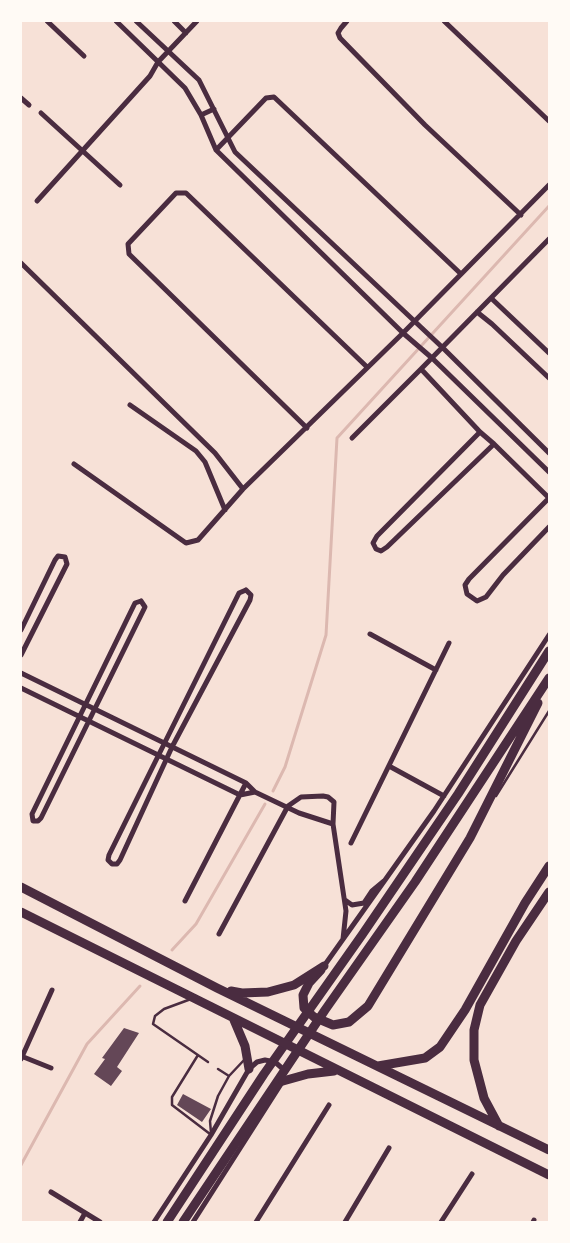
<!DOCTYPE html>
<style>
body{margin:0}
#map{position:relative;width:570px;height:1243px;overflow:hidden;background:#f7e1d7;font-family:"Sofia Sans Condensed",sans-serif}
canvas{display:block}
.frame{position:absolute;inset:0;border:22px solid #fffaf5;pointer-events:none}
</style>
<div id="map">
<canvas width="570" height="1243"></canvas>
<div class="frame"></div>
</div>
<script>
const g = document.querySelector('canvas').getContext('2d');
g.lineJoin = 'round';
function poly(rows) {
  const path = new Path2D();
  for (const r of rows) {
    path.moveTo(r[0], r[1]);
    for (let i = 2; i < r.length; i += 2) path.lineTo(r[i], r[i + 1]);
  }
  return path;
}
function trace(path, color, width, dash) {
  g.strokeStyle = color;
  g.lineWidth = width;
  g.lineCap = dash ? 'butt' : 'round';
  g.setLineDash(dash || []);
  g.stroke(path);
}
function paint(path, color) {
  g.fillStyle = color;
  g.fill(path, 'evenodd');
}
const stream = poly([
 [273,791,285,767,326,635,337,438,549,206],
 [172,950,196,924,265,804],
 [21,1165,87,1044,140,986]
]);
const building = poly([
 [124,1028,139,1033,117,1067,122,1071,111,1086,94,1074,105,1059,102,1058],
 [183,1094,211,1109,202,1122,177,1105]
]);
const service = poly([
 [496,796,549,711],
 [191,999,164,1009,155,1016,153,1024,208,1062],
 [198,1055,172,1097,172,1105,210,1134],
 [218,1069,229,1076],
 [211,1133,210,1121,218,1096,229,1076,245,1059]
]);
const minor = poly([
 [47,21,84,56],
 [116,21,185,88,201,115,216,150,403,333,432,358,549,472],
 [136,21,199,80,235,152,443,348,549,453],
 [174,21,186,33],
 [347,21,341,28,338,33,340,38,425,125,521,215],
 [444,21,549,121],
 [21,98,29,105],
 [41,113,120,185],
 [201,115,214,109],
 [216,150,266,98,274,97,461,274],
 [37,201,150,76,158,62,197,21],
 [21,263,215,453,243,489],
 [491,298,549,353],
 [477,312,492,324,549,378],
 [130,405,196,451,205,462,225,510],
 [307,428,129,254,128,244,176,193,186,193,367,367],
 [480,432,421,369,549,239],
 [352,438,421,369],
 [494,444,387,547,381,551,376,549,373,543,377,536,480,432,494,444,549,498],
 [74,464,186,543,198,540,243,489,403,333,549,185],
 [549,498,469,579,465,585,467,594,477,601,486,597,503,575,549,527],
 [246,590,251,595,250,600,172,747,120,860,117,864,112,864,108,860,109,855,239,593,246,590],
 [141,601,145,607,41,818,38,821,33,821,32,814,135,603,141,601],
 [21,630,55,560,58,556,65,557,67,564,21,655],
 [370,634,436,670],
 [21,673,246,783,255,792,299,813,333,824],
 [21,688,240,795,255,792],
 [389,766,444,796],
 [351,843,449,643],
 [345,900,352,905,364,903,372,891,384,881],
 [185,901,246,783],
 [219,934,288,806,301,797,323,796,328,797,334,802,333,824,346,911,343,939],
 [324,966,434,811,549,635],
 [21,1056,51,1068],
 [21,1059,52,990],
 [51,1192,100,1222],
 [80,1222,85,1213],
 [154,1222,211,1135,249,1069,257,1062,265,1060,275,1062,283,1069,283,1081,193,1222],
 [256,1222,329,1105],
 [345,1222,389,1148],
 [441,1222,472,1174],
 [533,1222,534,1220]
]);
const primary = poly([
 [321,970,309,983,303,995,304,1008,314,1017,333,1025,349,1022,368,1006,470,838,538,703],
 [167,1222,264,1074,362,935,458,794,549,651],
 [183,1222,325,1010,415,882,549,678]
]);
const trunk = poly([
 [21,887,217,988,549,1150],
 [21,912,549,1175],
 [231,991,242,993,268,992,294,985,324,966],
 [234,1020,245,1046,249,1069],
 [378,1066,425,1058,440,1047,465,1010,525,903,549,866],
 [283,1081,308,1074,334,1071],
 [499,1126,484,1098,474,1060,474,1030,480,1005,516,941,549,892]
]);
trace(stream, '#dcb8b0', 3);
paint(building, '#644757');
trace(service, '#4a2c40', 2.5);
trace(minor, '#4a2c40', 5);
trace(primary, '#4a2c40', 9);
trace(trunk, '#4a2c40', 9);
</script>
